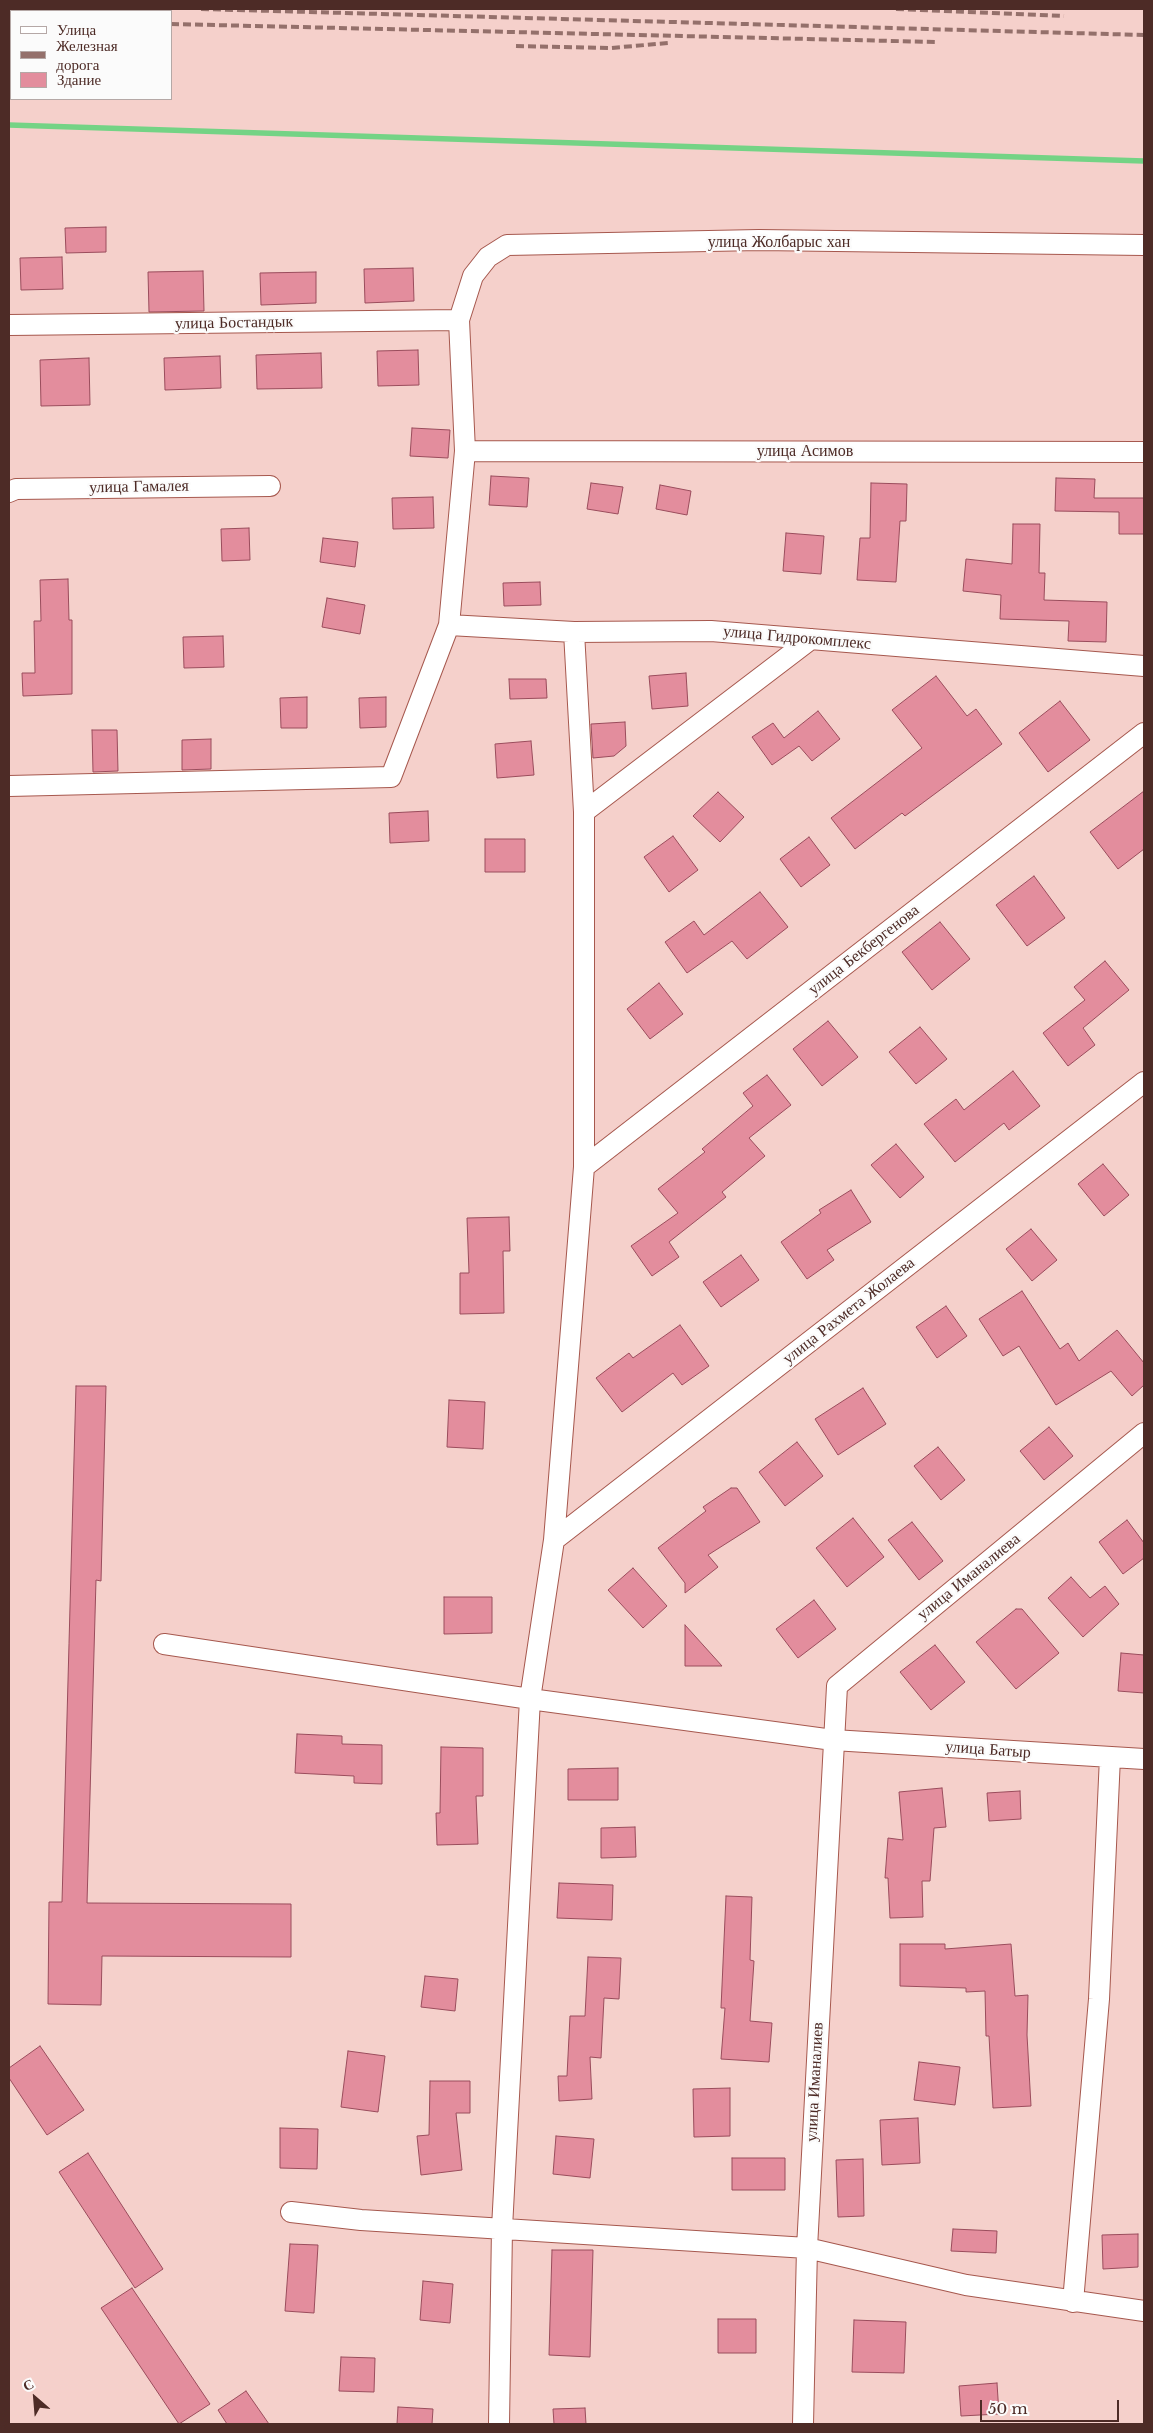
<!DOCTYPE html>
<meta charset="utf-8">
<style>
body{margin:0}
#map{position:relative;width:1153px;height:2433px;overflow:hidden;background:#f5d0cb;font-family:"Libre Baskerville",serif}
canvas{display:block}
.frame{position:absolute;inset:0;border:10px solid #4d2b26;pointer-events:none}
.legend{position:absolute;left:10px;top:10px;width:162px;height:90px;box-sizing:border-box;background:#fbfbfb;border:1px solid #b5a8a6;margin:0;padding:6px 9px;list-style:none;font-size:15px;color:#4d2b26}
.legend li{display:flex;align-items:center;gap:10px;height:25px}
.legend b{width:25px;border:1px solid #b5a8a6}
.north{position:absolute;left:10px;top:2373px;width:50px;height:50px;-webkit-text-stroke:4px #fbfbfb;paint-order:stroke;rotate:333deg;font-size:14px;font-weight:700;line-height:20px;text-align:center;color:#4d2b26}
.north::after{content:'';display:block;margin:auto;width:18px;height:22px;background:#4d2b26;clip-path:polygon(50% 0,100% 100%,50% 72%,0 100%)}
.scale{position:absolute;left:980px;top:2400px;width:139px;height:22px;box-sizing:border-box;border:2px solid #4d2b26;border-top:0;padding-left:6px;font-size:15px;line-height:18px;white-space:nowrap;color:#4d2b26;-webkit-text-stroke:4px #fbfbfb;paint-order:stroke}
</style>
<div id="map">
<canvas width="1153" height="2433"></canvas>
<div class="frame"></div>
<ul class="legend">
<li><b style="height:6px;background:#fff"></b>Улица</li>
<li><b style="height:6px;background:#94706b"></b>Железная дорога</li>
<li><b style="height:14px;background:#e38d9d"></b>Здание</li>
</ul>
<div class="north">С</div>
<div class="scale">50 m</div>
</div>
<script>
const g = document.querySelector('canvas').getContext('2d');
g.lineJoin = 'round';
function poly(rows) {
  const path = new Path2D();
  for (const r of rows) {
    path.moveTo(r[0], r[1]);
    for (let i = 2; i < r.length; i += 2) path.lineTo(r[i], r[i + 1]);
  }
  return path;
}
function trace(path, color, width, dash) {
  g.strokeStyle = color;
  g.lineWidth = width;
  g.lineCap = dash ? 'butt' : 'round';
  g.setLineDash(dash || []);
  g.stroke(path);
}
function paint(path, color) {
  g.fillStyle = color;
  g.fill(path, 'evenodd');
}
function write(font, color, halo, rows, align = 'center') {
  g.font = font + ' "Libre Baskerville",serif';
  g.lineWidth = 4.5;
  g.setLineDash([]);
  g.textBaseline = 'middle';
  g.strokeStyle = halo;
  g.fillStyle = color;
  for (const [text, x, y, turn = 0] of rows) {
    g.save();
    g.translate(x, y);
    g.rotate((+turn || 0) * Math.PI / 180);
    g.textAlign = isNaN(turn) ? turn : align;
    if (halo) g.strokeText(text, 0, 0);
    g.fillText(text, 0, 0);
    g.restore();
  }
}
const stream = poly([
 [9,125,1144,161]
]);
const building = poly([
 [106,227,106,252,66,253,65,228,106,227],
 [62,257,63,289,21,290,20,258,62,257],
 [413,268,414,301,365,303,364,269,413,268],
 [203,271,204,311,149,312,148,272,203,271],
 [316,272,316,303,261,305,260,273,316,272],
 [418,350,419,385,378,386,377,351,418,350],
 [321,353,322,388,257,389,256,355,321,353],
 [220,356,221,388,165,390,164,358,220,356],
 [89,358,90,405,41,406,40,360,89,358],
 [412,428,450,430,448,458,410,456,412,428],
 [491,476,529,478,527,507,489,505,491,476],
 [1056,478,1095,479,1094,498,1144,498,1144,534,1119,534,1119,512,1055,511,1056,478],
 [591,483,623,487,618,514,587,509,591,483],
 [871,483,907,484,906,521,900,521,896,582,857,580,860,538,870,538,871,483],
 [660,485,691,491,687,515,656,509,660,485],
 [433,497,434,528,393,529,392,498,433,497],
 [1013,524,1040,524,1039,573,1045,573,1044,600,1107,602,1106,642,1068,641,1069,621,1000,619,1001,595,963,591,966,559,1012,564,1013,524],
 [249,528,250,560,222,561,221,529,249,528],
 [786,533,824,536,821,574,783,571,786,533],
 [323,538,358,542,355,567,320,562,323,538],
 [68,579,69,620,72,620,72,694,23,696,22,673,35,673,34,621,41,621,40,580,68,579],
 [540,582,541,605,504,606,503,583,540,582],
 [327,598,365,605,360,634,322,627,327,598],
 [223,636,224,667,184,668,183,637,223,636],
 [686,673,688,706,652,709,649,676,686,673],
 [936,676,967,716,976,709,1002,744,905,816,902,813,855,849,831,818,922,748,892,710,936,676],
 [509,679,546,679,547,698,510,699,509,679],
 [307,697,307,728,281,728,280,698,307,697],
 [386,697,386,727,360,728,359,698,386,697],
 [1060,701,1090,740,1048,772,1019,733,1060,701],
 [818,711,840,739,812,761,799,746,772,765,752,737,773,723,784,738,818,711],
 [625,722,626,746,614,756,593,758,591,724,625,722],
 [92,730,117,730,118,771,93,772,92,730],
 [211,739,211,769,182,770,182,740,211,739],
 [531,741,534,775,497,778,495,744,531,741],
 [1144,791,1144,849,1118,869,1090,832,1144,791],
 [718,792,744,817,720,842,693,816,718,792],
 [428,811,429,841,390,843,389,813,428,811],
 [673,836,698,870,669,892,644,857,673,836],
 [809,837,830,865,801,887,780,859,809,837],
 [485,839,525,839,525,872,485,872,485,839],
 [1034,876,1065,918,1027,946,996,905,1034,876],
 [760,892,788,927,747,959,732,941,687,973,665,942,694,921,704,935,760,892],
 [940,922,970,959,932,990,902,952,940,922],
 [1105,961,1129,990,1083,1028,1095,1045,1068,1066,1043,1033,1085,1000,1074,987,1105,961],
 [659,983,683,1014,650,1039,627,1009,659,983],
 [828,1021,858,1057,822,1086,793,1049,828,1021],
 [920,1027,947,1059,916,1084,889,1052,920,1027],
 [1013,1071,1040,1106,1009,1130,1004,1123,955,1162,924,1124,956,1099,964,1110,1013,1071],
 [767,1075,791,1105,749,1138,765,1156,722,1192,726,1197,669,1242,679,1257,652,1276,631,1246,678,1213,658,1189,705,1152,702,1149,753,1106,743,1093,767,1075],
 [896,1144,924,1177,900,1198,871,1165,896,1144],
 [1103,1164,1129,1195,1104,1216,1078,1184,1103,1164],
 [851,1190,871,1222,827,1250,834,1260,807,1279,781,1242,821,1213,819,1210,851,1190],
 [509,1217,510,1251,503,1251,504,1313,460,1314,460,1273,469,1273,467,1218,509,1217],
 [1031,1229,1057,1260,1032,1281,1006,1249,1031,1229],
 [741,1255,759,1280,721,1307,703,1282,741,1255],
 [1022,1291,1060,1349,1068,1343,1079,1361,1117,1330,1144,1363,1144,1385,1132,1396,1111,1371,1056,1405,1019,1346,1003,1356,979,1319,1022,1291],
 [946,1306,967,1336,937,1358,916,1327,946,1306],
 [680,1325,709,1366,682,1385,673,1373,622,1412,596,1378,629,1353,633,1358,680,1325],
 [76,1386,106,1386,101,1581,96,1580,87,1903,291,1904,291,1957,102,1956,101,2005,48,2004,49,1902,62,1902,76,1386],
 [863,1388,886,1424,838,1455,815,1419,863,1388],
 [449,1400,485,1402,483,1449,447,1447,449,1400],
 [1049,1427,1073,1456,1044,1480,1020,1451,1049,1427],
 [797,1442,823,1476,785,1506,759,1472,797,1442],
 [938,1447,965,1480,941,1500,914,1466,938,1447],
 [731,1488,737,1488,760,1522,708,1555,718,1567,685,1593,685,1583,658,1548,706,1511,703,1507,731,1488],
 [853,1518,884,1557,847,1587,816,1548,853,1518],
 [1127,1520,1144,1543,1144,1558,1123,1574,1099,1542,1127,1520],
 [912,1522,943,1561,919,1580,888,1540,912,1522],
 [633,1568,667,1606,643,1628,608,1590,633,1568],
 [1071,1577,1090,1598,1105,1586,1119,1604,1083,1637,1048,1598,1071,1577],
 [444,1597,492,1597,492,1633,444,1634,444,1597],
 [814,1600,836,1629,798,1658,776,1629,814,1600],
 [1016,1609,1022,1609,1059,1653,1016,1689,976,1642,1016,1609],
 [685,1625,722,1666,685,1666,685,1625],
 [935,1645,965,1682,931,1710,900,1672,935,1645],
 [1121,1653,1144,1655,1144,1693,1118,1691,1121,1653],
 [297,1734,342,1736,342,1744,382,1745,382,1784,354,1783,354,1776,295,1773,297,1734],
 [441,1747,483,1748,483,1796,476,1796,478,1844,437,1845,436,1813,440,1813,441,1747],
 [618,1768,618,1800,568,1800,568,1769,618,1768],
 [942,1788,946,1827,934,1828,930,1881,922,1881,923,1917,890,1918,888,1878,885,1878,888,1838,903,1840,899,1792,942,1788],
 [1020,1791,1021,1819,989,1821,987,1793,1020,1791],
 [635,1827,636,1857,601,1858,601,1828,635,1827],
 [559,1883,613,1885,612,1920,557,1918,559,1883],
 [726,1896,752,1897,750,1960,754,1961,750,2021,772,2023,769,2062,721,2059,725,2008,721,2008,726,1896],
 [900,1944,945,1944,945,1949,1011,1944,1015,1996,1028,1995,1027,2035,1031,2106,993,2108,989,2036,986,2036,985,1991,966,1992,966,1988,900,1986,900,1944],
 [588,1957,621,1958,619,1999,604,1998,601,2058,590,2057,592,2099,559,2101,558,2076,567,2076,570,2016,585,2016,588,1957],
 [425,1976,458,1979,455,2011,421,2007,425,1976],
 [40,2046,84,2110,47,2135,9,2078,9,2068,40,2046],
 [348,2051,385,2056,378,2112,341,2107,348,2051],
 [919,2062,960,2067,955,2105,914,2100,919,2062],
 [430,2081,470,2081,470,2113,456,2113,462,2170,421,2175,417,2136,429,2135,430,2081],
 [730,2088,730,2136,694,2137,693,2089,730,2088],
 [918,2118,920,2163,882,2165,880,2120,918,2118],
 [280,2128,318,2129,317,2169,280,2168,280,2128],
 [556,2136,594,2139,590,2178,553,2174,556,2136],
 [88,2153,163,2269,135,2288,59,2172,88,2153],
 [732,2158,785,2158,785,2190,732,2190,732,2158],
 [863,2159,864,2216,838,2217,836,2160,863,2159],
 [953,2229,997,2231,996,2253,951,2251,953,2229],
 [1138,2234,1138,2267,1103,2269,1102,2235,1138,2234],
 [290,2244,318,2245,314,2313,285,2311,290,2244],
 [552,2250,593,2250,590,2357,549,2355,552,2250],
 [423,2281,453,2284,450,2323,420,2320,423,2281],
 [132,2288,210,2404,179,2424,101,2308,132,2288],
 [718,2319,756,2319,756,2353,718,2353,718,2319],
 [854,2320,906,2322,904,2373,852,2372,854,2320],
 [341,2357,375,2358,374,2392,339,2391,341,2357],
 [997,2383,999,2414,961,2416,959,2386,997,2383],
 [246,2391,269,2424,227,2424,218,2410,246,2391],
 [398,2407,433,2409,432,2424,397,2424,398,2407],
 [585,2408,586,2424,554,2424,553,2409,585,2408]
]);
const street = poly([
 [9,325,459,320],
 [465,451,1144,452],
 [9,492,16,489,270,486],
 [449,625,574,632,711,631,1144,666],
 [574,632,584,812],
 [9,786,391,777,449,625,465,451,459,320,473,276,488,257,507,245,759,240,1144,245],
 [584,1167,1144,733],
 [554,1540,1144,1082],
 [164,1644,530,1699,833,1740,1144,1759],
 [291,2212,361,2220,807,2248,966,2285,1144,2311],
 [1073,2302,1099,1999,1110,1757],
 [499,2424,502,2228,530,1699,554,1540,584,1167,584,812,811,639],
 [803,2424,807,2248,837,1686,1144,1433]
]);
const rail = poly([
 [201,9,1144,35],
 [896,9,1064,16],
 [9,20,11,20],
 [171,24,936,42],
 [516,46,611,48,668,43]
]);
const streetNames = [
 ["улица Жолбарыс хан",779,242],
 ["улица Бостандык",234,323,-1],
 ["улица Асимов",805,451],
 ["улица Гамалея",139,487,-1],
 ["улица Гидрокомплекс",797,638,5],
 ["улица Бекбергенова",864,950,-38],
 ["улица Рахмета Жолаева",849,1311,-38],
 ["улица Иманалиева",969,1577,-39],
 ["улица Батыр",988,1750,4],
 ["улица Иманалиев",815,2082,-87]
];
trace(stream, '#74d385', 5.5);
paint(building, '#e38d9d');
trace(building, '#9a4c5c', 1);
trace(street, '#a6584e', 22);
trace(street, '#fff', 20);
trace(rail, '#94706b', 4, [8, 4]);
write('16px', '#4d2b26', '#fbfbfb', streetNames);
</script>
